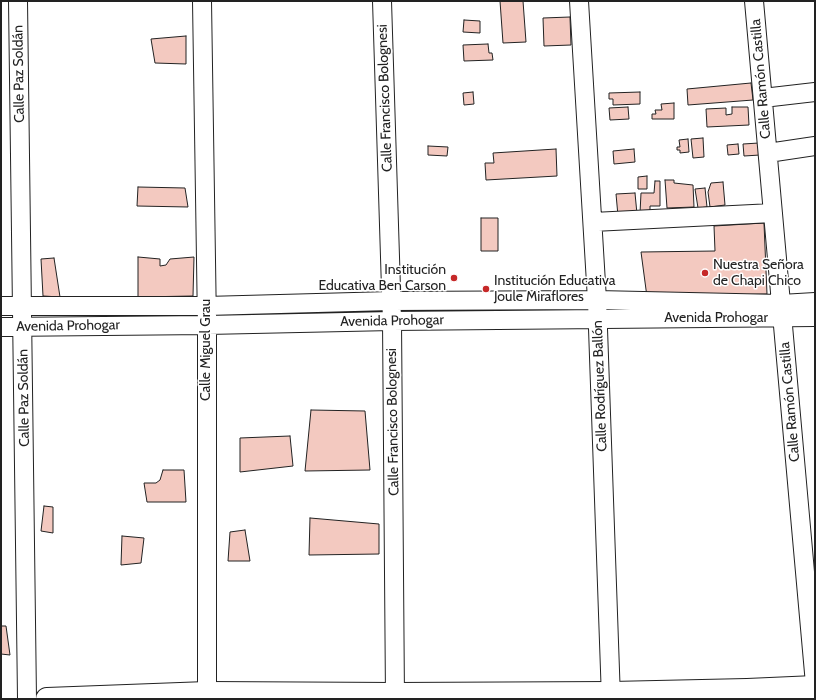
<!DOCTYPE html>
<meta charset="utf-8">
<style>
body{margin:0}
#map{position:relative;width:816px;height:700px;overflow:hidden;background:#fff;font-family:Cabin,sans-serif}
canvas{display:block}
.frame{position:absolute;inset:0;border:2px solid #222;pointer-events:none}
</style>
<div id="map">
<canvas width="816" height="700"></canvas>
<div class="frame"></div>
</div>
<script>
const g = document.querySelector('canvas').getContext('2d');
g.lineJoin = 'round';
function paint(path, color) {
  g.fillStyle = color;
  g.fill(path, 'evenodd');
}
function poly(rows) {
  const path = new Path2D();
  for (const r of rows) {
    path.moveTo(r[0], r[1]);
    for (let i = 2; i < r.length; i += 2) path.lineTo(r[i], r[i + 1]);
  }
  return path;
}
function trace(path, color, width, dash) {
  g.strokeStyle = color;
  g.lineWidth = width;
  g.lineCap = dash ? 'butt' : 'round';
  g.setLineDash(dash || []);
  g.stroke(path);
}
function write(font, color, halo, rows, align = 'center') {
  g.font = font + ' Cabin,sans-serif';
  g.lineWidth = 3;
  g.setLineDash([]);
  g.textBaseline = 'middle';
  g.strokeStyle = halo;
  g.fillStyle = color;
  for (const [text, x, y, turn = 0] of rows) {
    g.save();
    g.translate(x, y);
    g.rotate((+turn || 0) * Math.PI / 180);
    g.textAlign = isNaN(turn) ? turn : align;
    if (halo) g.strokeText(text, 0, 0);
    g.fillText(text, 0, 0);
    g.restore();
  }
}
const building = poly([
 [500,1,523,1,526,42,503,43,500,1],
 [570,17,571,45,544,46,543,18,570,17],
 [464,20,480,21,480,33,463,32,464,20],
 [186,36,186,64,155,63,151,39,186,36],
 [488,44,489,53,492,53,493,60,464,61,463,45,488,44],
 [751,83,753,100,688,105,687,89,751,83],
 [473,92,474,104,464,105,463,93,473,92],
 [640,92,640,104,613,105,613,99,609,99,609,93,640,92],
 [674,103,674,119,652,119,652,114,656,114,655,110,662,110,661,104,674,103],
 [628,107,629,119,610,120,609,108,628,107],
 [732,107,748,107,749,125,707,127,706,109,726,108,726,115,732,114,732,107],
 [703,138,704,157,693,158,691,139,703,138],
 [688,139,689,152,680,153,680,150,677,150,677,147,680,147,679,140,688,139],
 [759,143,760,155,744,156,743,144,759,143],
 [738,144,739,154,728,155,727,145,738,144],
 [428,146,448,147,447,156,428,155,428,146],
 [556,149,557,176,486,180,485,163,494,163,493,153,556,149],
 [634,149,635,162,614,164,613,151,634,149],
 [647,176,647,189,638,189,638,177,647,176],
 [665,180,674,180,674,183,693,185,694,207,667,208,665,180],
 [655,181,660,181,660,206,650,206,650,214,640,213,641,193,654,193,655,181],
 [723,182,725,205,710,207,708,192,711,183,723,182],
 [138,187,185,188,188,207,137,206,138,187],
 [705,188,707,207,698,208,695,189,705,188],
 [635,193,637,214,618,216,616,194,635,193],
 [481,218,498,218,498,251,481,251,481,218],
 [764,223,767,294,647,297,641,252,715,251,714,226,764,223],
 [138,257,160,259,160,266,166,265,170,259,194,257,193,296,138,297,138,257],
 [54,258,60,297,43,296,41,259,54,258],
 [311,410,365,411,370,470,305,471,311,410],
 [290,436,293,466,240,472,240,438,290,436],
 [163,470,184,470,186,502,147,502,144,483,156,483,160,480,163,470],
 [44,506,53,507,53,533,41,531,44,506],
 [310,518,379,524,379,554,309,555,310,518],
 [245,530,250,561,228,561,230,532,245,530],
 [122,536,144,538,141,563,121,565,122,536],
 [1,626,6,626,10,655,1,654,1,626]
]);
const minor = poly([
 [18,1,27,699],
 [202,1,207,325,207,699],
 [382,1,392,321,395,699],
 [579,1,597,300,611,699],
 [754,1,815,684],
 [763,98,815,92],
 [768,153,815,146],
 [593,222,773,213],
 [1,306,206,306,391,301,597,300,781,304,815,302],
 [1,327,207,325,392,321,815,317]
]);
const major = poly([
 [47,699,207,693,395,694,611,693,747,690,815,687]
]);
const markers = [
 [705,273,4,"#c62828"],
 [454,278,4,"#c62828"],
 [486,289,4,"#c62828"]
];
const streetNames = [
 ["Calle Paz Soldán",19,74,-91],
 ["Calle Ramón Castilla",761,79,-95],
 ["Calle Francisco Bolognesi",385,98,-92],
 ["Avenida Prohogar",716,318],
 ["Avenida Prohogar",392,321,-1],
 ["Avenida Prohogar",68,326,-1],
 ["Calle Miguel Grau",206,350,-90],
 ["Calle Rodríguez Ballón",600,386,-92],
 ["Calle Paz Soldán",24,398,-91],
 ["Calle Ramón Castilla",790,402,-95],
 ["Calle Francisco Bolognesi",393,422,-91]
];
const poiNames = [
 ["Nuestra Señora",713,265],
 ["de Chapi Chico",713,281],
 ["Institución",446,270,"right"],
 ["Educativa Ben Carson",446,286,"right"],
 ["Institución Educativa",494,281],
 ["Joule Miraflores",494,297]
];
paint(building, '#f3c9c0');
trace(building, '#222', 1);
trace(minor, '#222', 20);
trace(major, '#222', 24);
trace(minor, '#fff', 18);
trace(major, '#fff', 22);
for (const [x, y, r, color] of markers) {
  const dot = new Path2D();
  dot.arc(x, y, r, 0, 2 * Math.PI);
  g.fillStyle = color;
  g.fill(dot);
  trace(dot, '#fff', 1.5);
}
write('14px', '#222', '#fff', streetNames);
write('14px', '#222', '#fff', poiNames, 'left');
</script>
